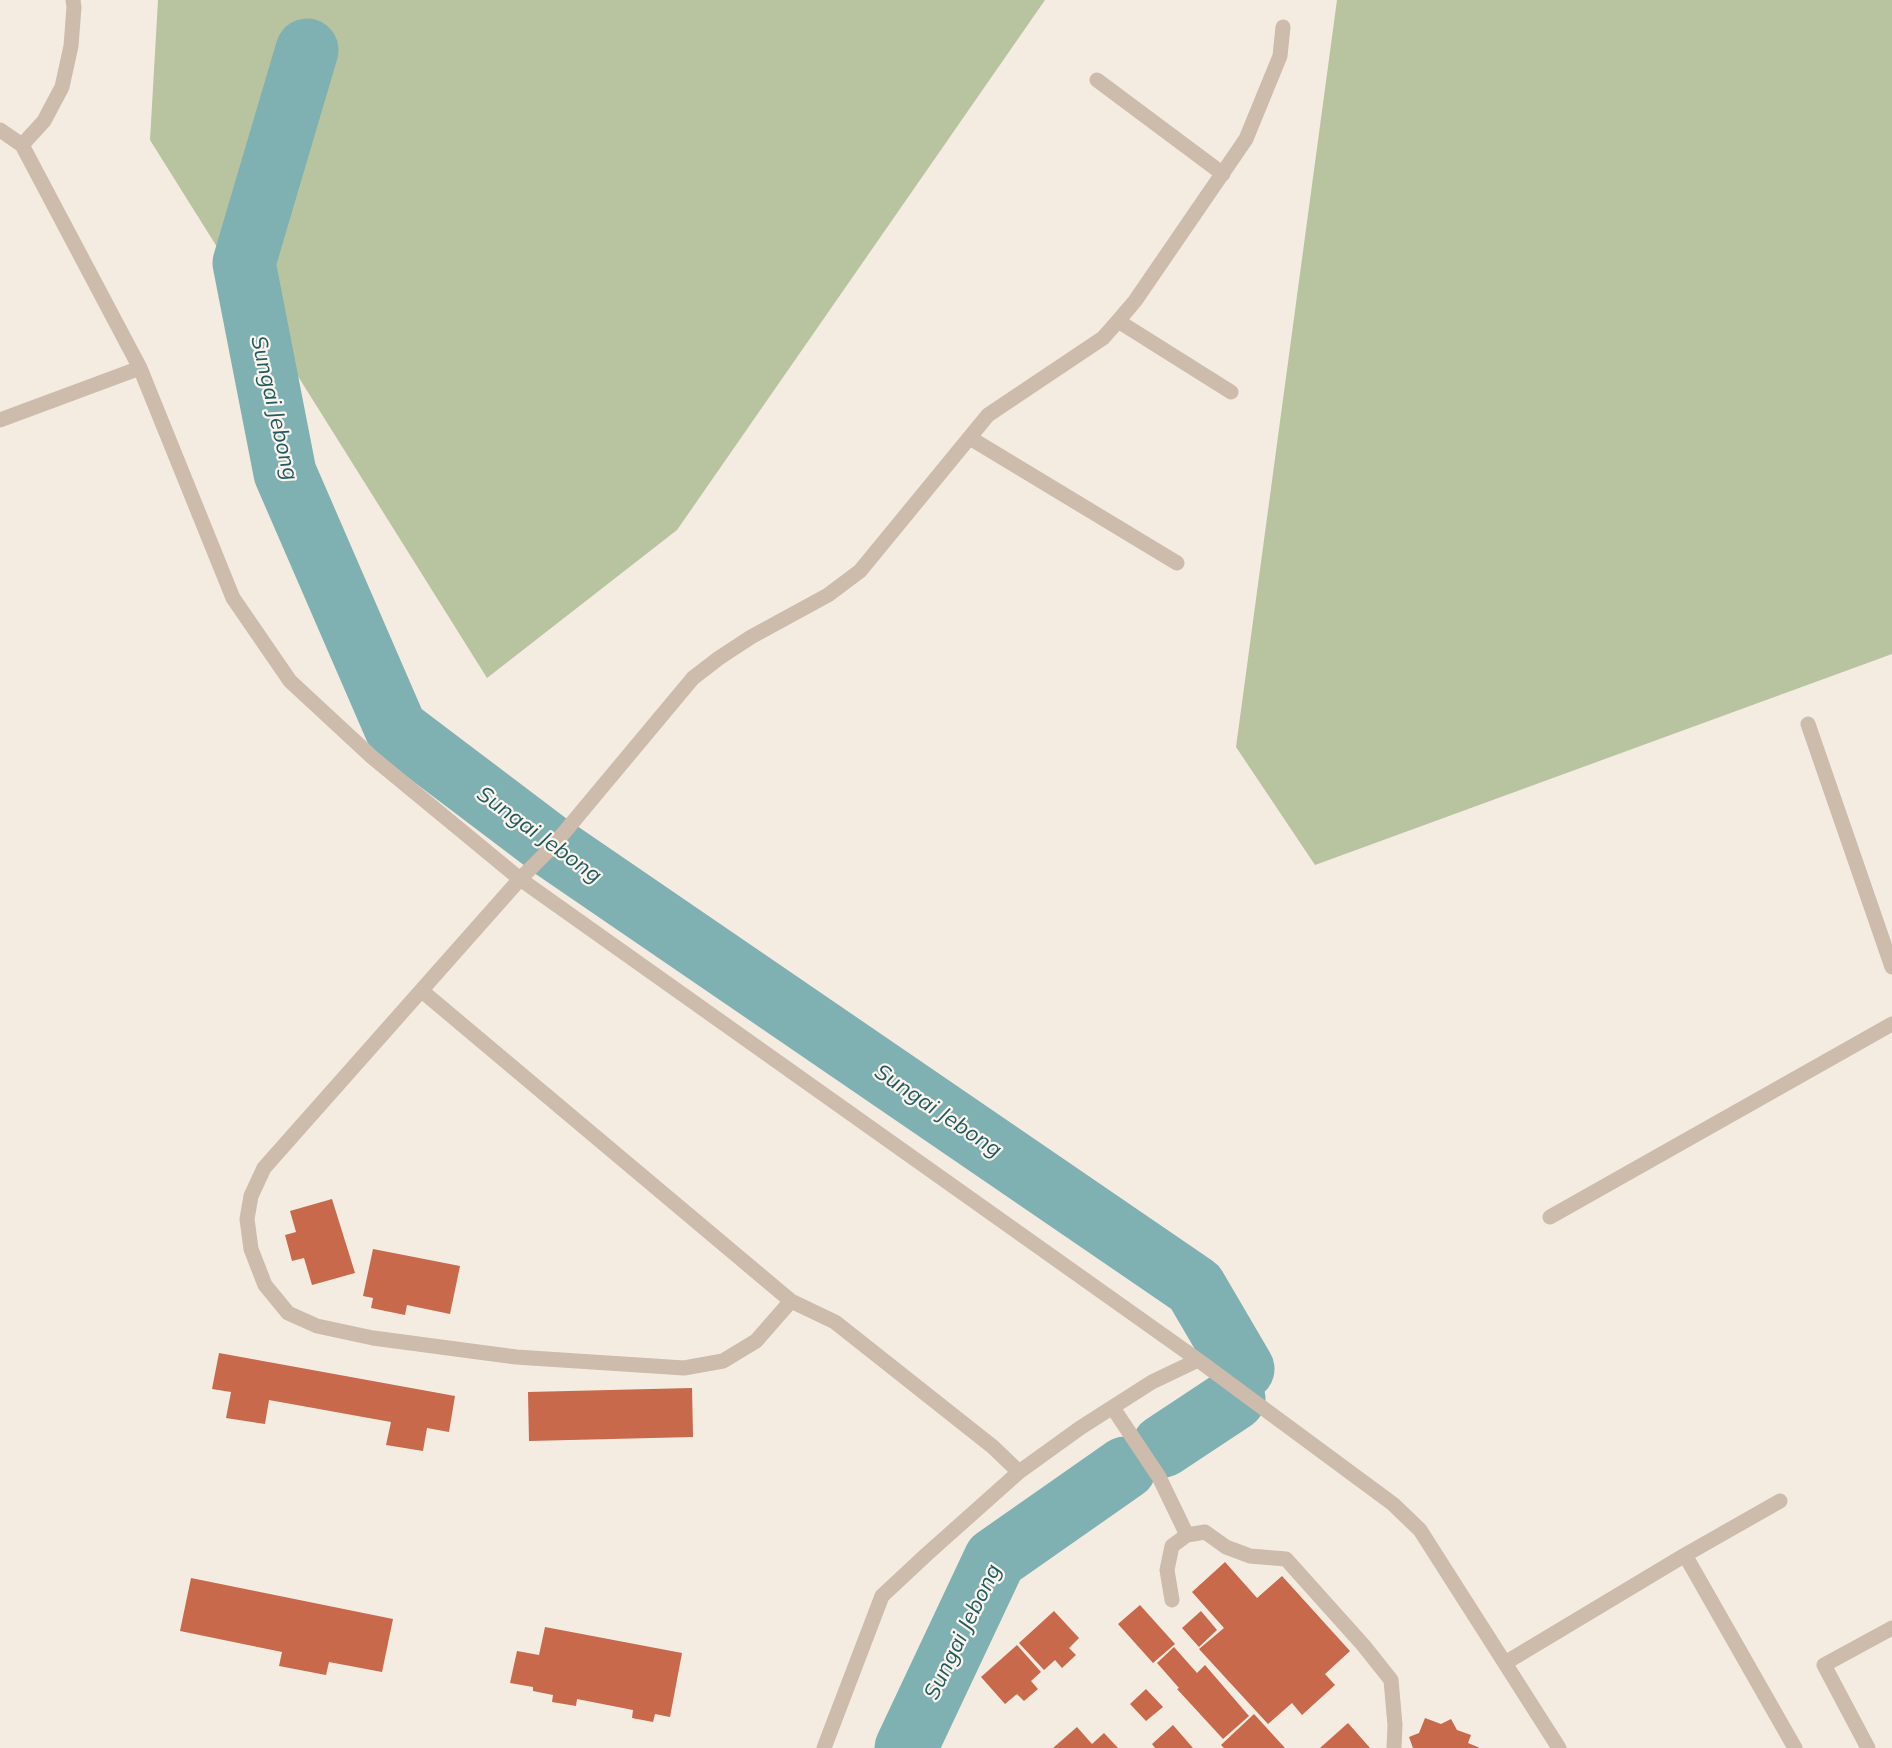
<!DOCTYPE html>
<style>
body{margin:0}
canvas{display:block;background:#f4ebe1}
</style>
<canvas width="1892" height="1748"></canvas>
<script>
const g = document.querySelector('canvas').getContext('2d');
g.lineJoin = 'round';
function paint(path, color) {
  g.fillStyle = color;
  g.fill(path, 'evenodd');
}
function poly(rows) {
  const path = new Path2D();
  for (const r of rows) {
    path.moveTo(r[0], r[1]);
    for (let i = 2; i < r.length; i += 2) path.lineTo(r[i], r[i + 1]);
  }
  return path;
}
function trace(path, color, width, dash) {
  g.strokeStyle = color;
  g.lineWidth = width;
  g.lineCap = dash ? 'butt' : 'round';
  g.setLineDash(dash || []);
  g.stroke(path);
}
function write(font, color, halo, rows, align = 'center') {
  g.font = font + ' Mulish,sans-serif';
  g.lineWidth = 4.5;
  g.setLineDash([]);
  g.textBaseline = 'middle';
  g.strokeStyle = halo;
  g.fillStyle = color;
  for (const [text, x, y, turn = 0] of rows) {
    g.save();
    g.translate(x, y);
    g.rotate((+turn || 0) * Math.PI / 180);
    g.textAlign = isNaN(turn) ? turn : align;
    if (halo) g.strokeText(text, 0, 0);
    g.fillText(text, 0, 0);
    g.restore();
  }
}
const green = poly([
 [158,0,1045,0,677,530,487,678,150,140],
 [1337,0,1892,0,1892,654,1315,865,1236,747]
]);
const river = poly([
 [307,50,244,263,285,473,396,729,552,847,1195,1287,1243,1369],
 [1163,1446,1234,1399],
 [906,1748,995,1559,1125,1468]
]);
const building = poly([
 [332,1199,355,1273,312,1285,304,1258,292,1261,285,1235,296,1232,290,1211],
 [373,1249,460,1266,450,1314,407,1305,405,1315,371,1308,373,1298,363,1296],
 [219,1353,455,1396,449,1432,427,1428,423,1451,386,1445,391,1422,269,1400,265,1424,226,1418,231,1392,212,1389],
 [692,1388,693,1437,529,1441,528,1392],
 [1225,1562,1257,1598,1282,1576,1350,1651,1325,1674,1335,1685,1302,1715,1292,1703,1268,1724,1199,1649,1224,1628,1192,1592],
 [191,1578,393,1619,382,1672,329,1662,326,1675,279,1666,282,1652,180,1631],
 [1140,1605,1175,1644,1153,1663,1118,1624],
 [1054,1611,1079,1638,1069,1648,1076,1655,1062,1668,1055,1660,1044,1670,1019,1643],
 [1201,1611,1217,1630,1199,1647,1182,1628],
 [545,1627,682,1653,670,1717,655,1714,653,1722,632,1718,633,1710,577,1699,576,1706,552,1702,553,1695,533,1691,533,1687,510,1683,517,1651,539,1655],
 [1017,1645,1041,1672,1031,1681,1038,1689,1024,1701,1017,1694,1005,1704,981,1677],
 [1174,1647,1197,1673,1205,1665,1249,1716,1223,1739,1177,1689,1179,1688,1157,1663],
 [1146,1689,1163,1707,1146,1721,1130,1704],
 [1254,1714,1285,1748,1224,1748,1221,1745],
 [1425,1718,1441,1724,1451,1719,1457,1730,1471,1735,1468,1743,1480,1748,1413,1748,1409,1737,1419,1733],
 [1348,1723,1370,1748,1320,1748],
 [1173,1725,1193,1748,1155,1748,1152,1744],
 [1077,1727,1092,1744,1104,1733,1118,1748,1053,1748]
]);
const service = poly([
 [1113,1408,1159,1477,1187,1535],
 [1685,1555,1795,1748],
 [1172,1600,1167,1570,1172,1546,1187,1535,1205,1532,1226,1547,1250,1556,1286,1559,1364,1646,1391,1680,1395,1725,1394,1748],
 [1505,1663,1685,1555,1780,1501],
 [1868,1748,1824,1665,1892,1628]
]);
const minor = poly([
 [1097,80,1223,174],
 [0,130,22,145,140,368,233,598,290,681,372,757,520,879,1198,1360,1393,1504,1420,1530,1559,1748],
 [22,145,44,121,62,87,71,46,74,7,73,0],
 [1118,321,1231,392],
 [0,420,140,368],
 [970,438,1177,563],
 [1808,724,1892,967],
 [422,991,791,1301,835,1322,993,1447,1019,1472],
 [1550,1217,1892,1024],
 [791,1301,756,1341,723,1361,684,1368,516,1357,373,1338,317,1326,288,1313,265,1285,251,1249,247,1219,251,1196,264,1168,520,879,552,847,693,678,719,658,751,637,828,595,860,571,988,415,1103,338,1118,321,1135,301,1246,139,1280,56,1283,27],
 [824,1748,882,1596,927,1554,1019,1472,1080,1428,1152,1382,1198,1360]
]);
const waterNames = [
 ["Sungai Jebong",274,408,77],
 ["Sungai Jebong",539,835,36],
 ["Sungai Jebong",938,1111,34],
 ["Sungai Jebong",963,1632,-64]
];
paint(green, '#b8c4a0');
trace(river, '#7fb0b2', 63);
paint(building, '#c8694b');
trace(service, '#cdbbac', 15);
trace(minor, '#cdbbac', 15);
write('italic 22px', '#1f5a5e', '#fbf5ee', waterNames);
</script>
